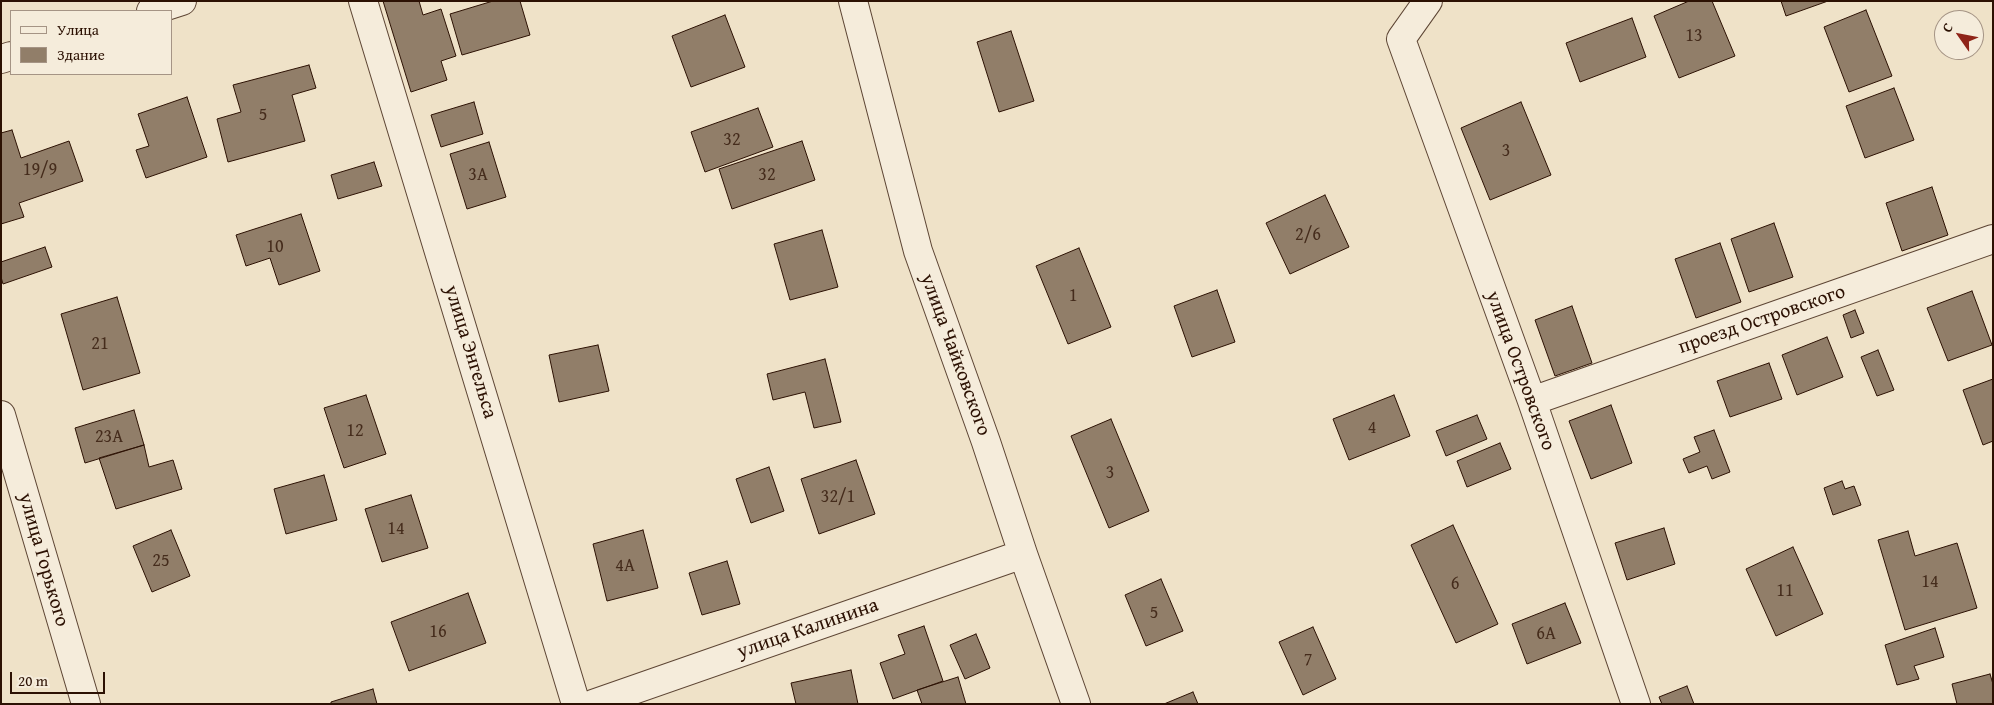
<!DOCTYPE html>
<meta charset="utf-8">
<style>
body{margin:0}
#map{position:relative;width:1994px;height:705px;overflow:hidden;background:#efe2c8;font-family:"Gentium Book Plus",serif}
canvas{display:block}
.frame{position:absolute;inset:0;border:2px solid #2c1103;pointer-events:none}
.legend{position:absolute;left:10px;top:10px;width:162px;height:65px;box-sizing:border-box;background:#f5ecdb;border:1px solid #a59485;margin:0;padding:6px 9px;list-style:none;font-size:15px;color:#2c1103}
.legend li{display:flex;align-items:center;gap:10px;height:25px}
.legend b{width:25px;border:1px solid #a59485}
.north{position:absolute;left:1934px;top:10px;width:50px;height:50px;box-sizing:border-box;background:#f5ecdb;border:1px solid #a59485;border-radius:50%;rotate:303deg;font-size:14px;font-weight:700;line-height:20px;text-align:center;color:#2c1103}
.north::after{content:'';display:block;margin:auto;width:18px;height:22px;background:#8f2418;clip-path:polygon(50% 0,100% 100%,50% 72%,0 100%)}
.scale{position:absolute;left:10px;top:672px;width:95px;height:22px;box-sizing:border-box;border:2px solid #2c1103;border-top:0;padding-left:6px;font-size:15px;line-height:18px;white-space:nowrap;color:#2c1103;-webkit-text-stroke:4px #f5ecdb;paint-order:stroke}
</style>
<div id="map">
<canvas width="1994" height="705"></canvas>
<div class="frame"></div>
<ul class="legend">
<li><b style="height:6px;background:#f5ecdb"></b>Улица</li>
<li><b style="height:14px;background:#917e69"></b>Здание</li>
</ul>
<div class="north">С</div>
<div class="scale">20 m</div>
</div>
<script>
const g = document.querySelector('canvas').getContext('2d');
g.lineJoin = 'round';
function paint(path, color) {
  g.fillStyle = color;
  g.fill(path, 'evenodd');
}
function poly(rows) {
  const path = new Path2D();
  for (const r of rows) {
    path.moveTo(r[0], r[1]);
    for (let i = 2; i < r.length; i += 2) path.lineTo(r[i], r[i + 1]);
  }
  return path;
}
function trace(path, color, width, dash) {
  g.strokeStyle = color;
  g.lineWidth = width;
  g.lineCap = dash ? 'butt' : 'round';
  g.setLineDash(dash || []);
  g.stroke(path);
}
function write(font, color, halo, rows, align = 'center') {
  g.font = font + ' "Gentium Book Plus",serif';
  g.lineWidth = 4.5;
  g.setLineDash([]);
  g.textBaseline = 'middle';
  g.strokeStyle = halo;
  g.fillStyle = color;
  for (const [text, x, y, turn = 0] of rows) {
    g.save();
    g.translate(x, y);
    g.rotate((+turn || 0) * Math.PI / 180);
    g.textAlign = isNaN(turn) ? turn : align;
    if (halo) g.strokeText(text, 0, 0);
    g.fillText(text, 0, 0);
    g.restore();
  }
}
const building = poly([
 [383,1,419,1,423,15,441,9,456,56,441,61,447,80,411,92,383,1],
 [493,1,520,1,530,35,462,55,450,14,493,1],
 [1689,1,1712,1,1735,56,1679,78,1654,16,1689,1],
 [1781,1,1828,1,1786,16,1781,1],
 [1866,10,1892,76,1849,92,1824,27,1866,10],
 [725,15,745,67,691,87,672,36,725,15],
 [1632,18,1646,57,1580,82,1566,43,1632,18],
 [1011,31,1034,101,999,112,977,42,1011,31],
 [309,65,316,88,292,95,305,141,228,162,217,119,241,112,233,85,309,65],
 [1894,88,1914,140,1865,158,1846,106,1894,88],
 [187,97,207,157,146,178,136,150,149,146,138,114,187,97],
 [474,102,483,134,441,147,431,115,474,102],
 [1521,102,1551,175,1490,200,1461,128,1521,102],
 [758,108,773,147,705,172,691,132,758,108],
 [12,130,21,158,69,141,83,181,19,203,24,217,1,224,1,133,12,130],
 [802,141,815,180,732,209,719,169,802,141],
 [489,142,506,197,467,209,450,154,489,142],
 [374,162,382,186,338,199,331,175,374,162],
 [1932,187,1948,235,1902,251,1886,203,1932,187],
 [1325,195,1349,247,1290,274,1266,223,1325,195],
 [301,214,320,271,279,285,270,258,246,266,236,235,301,214],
 [1774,223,1793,277,1749,292,1731,239,1774,223],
 [822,230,838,287,790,300,774,244,822,230],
 [1720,243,1741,302,1696,318,1675,259,1720,243],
 [45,247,52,267,3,284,1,277,1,262,45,247],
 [1079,248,1111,327,1068,344,1036,266,1079,248],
 [1217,290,1235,342,1192,357,1174,306,1217,290],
 [1972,291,1992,345,1948,361,1927,308,1972,291],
 [117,297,140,373,83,390,61,314,117,297],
 [1572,306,1592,363,1555,376,1535,320,1572,306],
 [1855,310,1864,333,1851,338,1843,315,1855,310],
 [1827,337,1843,377,1797,395,1782,355,1827,337],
 [598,345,609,391,559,402,549,355,598,345],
 [1878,350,1894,390,1877,396,1861,357,1878,350],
 [825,359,841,422,814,428,805,392,773,400,767,374,825,359],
 [1769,363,1782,399,1730,417,1717,381,1769,363],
 [1993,379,1993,441,1983,445,1963,390,1993,379],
 [366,395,386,454,344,468,324,408,366,395],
 [1394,395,1410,436,1349,460,1333,419,1394,395],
 [1611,405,1632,463,1591,479,1569,421,1611,405],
 [134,410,144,445,85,463,75,428,134,410],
 [1477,415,1487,439,1446,456,1436,431,1477,415],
 [1111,419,1149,511,1109,528,1071,436,1111,419],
 [1714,430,1730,472,1712,479,1707,466,1689,473,1683,459,1700,452,1694,437,1714,430],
 [1500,443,1511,469,1467,487,1457,461,1500,443],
 [144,445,149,467,173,460,182,489,116,509,99,458,144,445],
 [856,460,875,514,819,534,801,479,856,460],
 [769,467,784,511,751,523,736,479,769,467],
 [324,475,337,520,286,534,274,489,324,475],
 [1842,481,1845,489,1854,486,1861,505,1833,515,1824,488,1842,481],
 [411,495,428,548,382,562,365,509,411,495],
 [1453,525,1498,624,1456,643,1411,545,1453,525],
 [1664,528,1675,564,1627,580,1615,543,1664,528],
 [171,530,190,576,152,592,133,546,171,530],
 [643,530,658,588,607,601,593,544,643,530],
 [1908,531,1915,556,1957,543,1977,608,1905,630,1878,540,1908,531],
 [1793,547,1823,614,1776,636,1746,569,1793,547],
 [727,561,740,604,702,615,689,573,727,561],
 [1161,579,1183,631,1146,646,1125,595,1161,579],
 [468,593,486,643,409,671,391,622,468,593],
 [1565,603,1581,643,1527,664,1512,624,1565,603],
 [924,626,943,681,893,699,880,663,905,654,898,635,924,626],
 [1313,627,1336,679,1303,695,1279,642,1313,627],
 [1935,628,1944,657,1914,666,1919,679,1897,685,1885,645,1935,628],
 [976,634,990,668,965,679,950,645,976,634],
 [851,670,858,704,796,704,791,683,851,670],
 [1990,674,1993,684,1993,704,1957,704,1952,684,1990,674],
 [958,677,966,704,922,704,917,690,958,677],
 [1687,686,1694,704,1662,704,1659,697,1687,686],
 [373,689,377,704,331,704,331,702,373,689],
 [1193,692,1198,704,1164,704,1193,692]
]);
const street = poly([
 [363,1,576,704],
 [853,1,918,251,986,442,1023,554,1076,704],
 [1428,1,1401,39,1532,401,1636,704],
 [151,11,182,1],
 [1,59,11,56],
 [1532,401,1993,239],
 [1,415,86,704],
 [593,704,1023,554]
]);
const numberNames = [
 ["13",1694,36],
 ["5",263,115],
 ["32",732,140],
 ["3",1506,151],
 ["19/9",40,170],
 ["3А",478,175],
 ["32",767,175],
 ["2/6",1308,235],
 ["10",275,247],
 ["1",1073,296],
 ["21",100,344],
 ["4",1372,428],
 ["12",355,431],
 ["23А",109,437],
 ["3",1110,473],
 ["32/1",838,497],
 ["14",396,529],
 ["25",161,561],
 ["4А",625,566],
 ["14",1930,582],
 ["6",1455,584],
 ["11",1785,591],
 ["5",1154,613],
 ["16",438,632],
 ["6А",1546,634],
 ["7",1308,660]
];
const streetNames = [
 ["проезд Островского",1762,320,-19],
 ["улица Энгельса",470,352,73],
 ["улица Чайковского",955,355,70],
 ["улица Островского",1520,371,70],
 ["улица Горького",43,560,74],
 ["улица Калинина",808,629,-19]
];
paint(building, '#917e69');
trace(building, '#2c1103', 1);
trace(street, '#5d4534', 30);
trace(street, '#f5ecdb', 28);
write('18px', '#452c1c', null, numberNames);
write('20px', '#2c1103', '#f5ecdb', streetNames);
</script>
